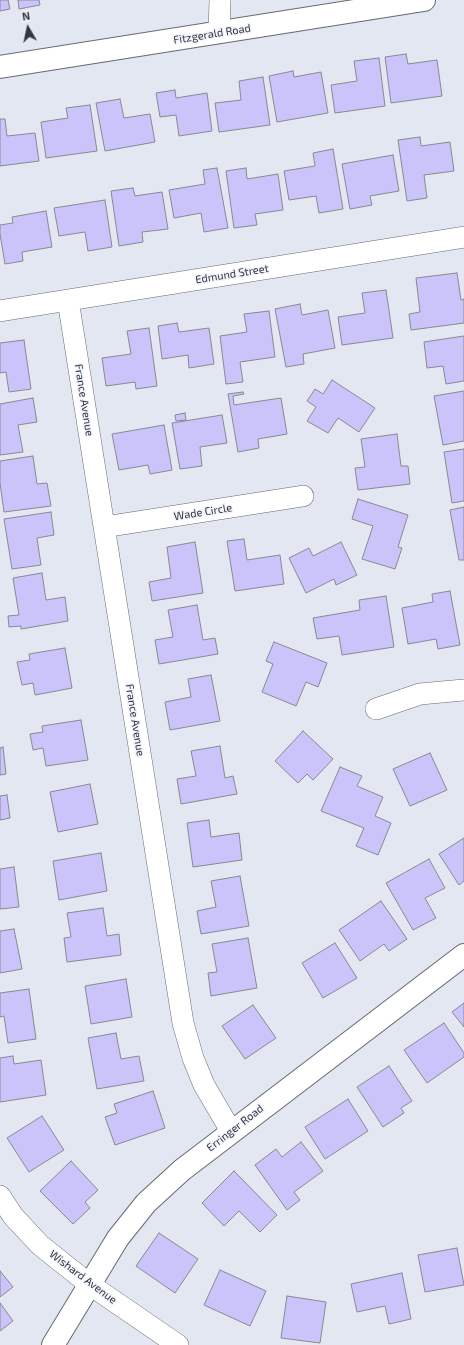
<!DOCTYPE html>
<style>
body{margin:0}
#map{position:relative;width:464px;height:1345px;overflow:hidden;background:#e3e7f1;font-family:"Exo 2",sans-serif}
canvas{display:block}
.north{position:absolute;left:8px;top:8px;width:40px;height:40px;-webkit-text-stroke:3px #f0f4fe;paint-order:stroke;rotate:351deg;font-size:11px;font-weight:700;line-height:16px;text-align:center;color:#343539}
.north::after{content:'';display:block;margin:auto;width:14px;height:18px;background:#343539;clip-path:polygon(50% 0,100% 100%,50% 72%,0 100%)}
</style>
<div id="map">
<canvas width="464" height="1345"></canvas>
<div class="north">N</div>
</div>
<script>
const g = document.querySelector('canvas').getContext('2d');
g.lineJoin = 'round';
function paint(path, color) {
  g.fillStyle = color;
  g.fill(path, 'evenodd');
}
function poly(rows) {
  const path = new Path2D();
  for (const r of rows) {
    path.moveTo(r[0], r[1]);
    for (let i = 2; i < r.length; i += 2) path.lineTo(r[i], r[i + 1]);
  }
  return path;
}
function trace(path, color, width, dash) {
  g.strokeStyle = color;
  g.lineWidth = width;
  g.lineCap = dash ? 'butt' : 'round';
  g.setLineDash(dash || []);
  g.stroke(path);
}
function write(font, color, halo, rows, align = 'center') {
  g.font = font + ' "Exo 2",sans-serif';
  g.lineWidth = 3;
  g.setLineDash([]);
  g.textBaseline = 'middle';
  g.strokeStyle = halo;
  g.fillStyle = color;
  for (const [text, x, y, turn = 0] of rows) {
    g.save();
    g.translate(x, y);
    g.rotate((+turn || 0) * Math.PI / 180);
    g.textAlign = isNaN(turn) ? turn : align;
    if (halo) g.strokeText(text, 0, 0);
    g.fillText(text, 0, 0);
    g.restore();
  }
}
const building = poly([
 [0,0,8,0,10,9,0,11,0,0],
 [18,0,39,0,40,5,19,9,18,0],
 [406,54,408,64,437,60,442,96,391,103,385,57,406,54],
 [379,58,385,106,335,113,331,85,357,81,354,61,379,58],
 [293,71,294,77,321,72,328,113,277,122,269,76,293,71],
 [263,77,270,125,219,132,215,103,241,100,239,81,263,77],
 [175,90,176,98,207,93,212,131,179,136,176,115,160,117,156,93,175,90],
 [120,99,124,118,150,114,155,142,105,151,96,103,120,99],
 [90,105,97,151,46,158,41,122,68,118,66,108,90,105],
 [0,119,5,119,7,136,35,133,39,161,0,166,0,119],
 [420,137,421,146,450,142,454,171,424,175,427,198,407,201,398,140,420,137],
 [333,149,343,209,319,213,316,196,289,200,284,171,315,166,313,153,333,149],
 [393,155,399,191,370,196,372,205,350,209,342,164,393,155],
 [217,168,228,228,204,232,201,213,174,218,169,190,205,184,203,170,217,168],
 [246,168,247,179,278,174,283,210,255,214,257,225,234,228,226,171,246,168],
 [133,188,135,196,162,192,168,229,142,232,143,242,119,246,111,191,133,188],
 [105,200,112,247,88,251,85,232,59,236,54,208,105,200],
 [46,211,52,247,22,252,23,261,5,264,0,234,0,225,13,223,12,217,46,211],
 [457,273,461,300,464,299,464,323,411,330,409,314,420,312,416,278,457,273],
 [386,290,393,338,342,345,338,317,365,313,362,293,386,290],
 [300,304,302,315,328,310,335,348,303,354,304,364,286,367,275,309,300,304],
 [269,311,275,357,240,362,243,382,226,384,220,336,247,332,244,314,269,311],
 [177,323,179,332,209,328,214,364,189,368,188,355,162,359,158,326,177,323],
 [149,328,157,386,136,389,135,382,106,386,102,358,131,354,127,331,149,328],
 [464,336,464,381,446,384,443,366,427,368,424,342,464,336],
 [24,340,31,389,9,392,6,372,0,373,0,343,24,340],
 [332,380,375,408,359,432,338,418,328,433,307,421,316,407,307,401,315,389,323,394,332,380],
 [464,391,464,441,443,445,434,396,464,391],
 [243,392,244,394,233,396,234,405,281,398,287,434,258,439,259,448,238,452,228,394,243,392],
 [33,398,37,422,18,425,23,452,0,455,0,404,33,398],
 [185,413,186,420,176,421,175,415,185,413],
 [222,415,227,443,200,447,202,466,180,469,172,423,222,415],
 [164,425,172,470,150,474,148,465,119,470,112,434,164,425],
 [397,434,401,466,408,466,410,484,358,490,355,468,365,467,361,439,397,434],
 [464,449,464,501,452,503,444,452,464,449],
 [33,456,37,484,47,483,51,506,4,512,0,483,0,461,33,456],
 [358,499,408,515,398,547,402,548,395,569,362,559,373,526,352,519,358,499],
 [464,507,464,560,459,560,450,510,464,507],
 [51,512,54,535,37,538,41,565,12,569,4,519,51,512],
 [244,539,247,560,280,555,284,584,235,591,227,541,244,539],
 [195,542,203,593,152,601,149,582,171,578,167,547,195,542],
 [341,542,357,575,336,585,334,579,306,593,289,558,309,548,313,556,341,542],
 [42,573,46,600,65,597,68,621,21,629,21,626,9,627,8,616,19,615,13,578,42,573],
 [450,591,460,645,438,649,436,639,408,644,402,608,433,602,432,594,450,591],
 [386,596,394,647,342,655,339,636,317,639,313,618,360,610,359,600,386,596],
 [197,605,203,640,215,638,218,654,159,664,155,640,173,637,168,610,197,605],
 [274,642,327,663,318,687,306,682,296,706,262,692,273,664,266,661,274,642],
 [65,648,72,688,35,695,33,683,22,685,17,662,30,660,29,654,65,648],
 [211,675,220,721,170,730,165,702,191,697,188,679,211,675],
 [81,720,88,760,46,766,43,748,33,750,30,734,43,732,42,726,81,720],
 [303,731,333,759,313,780,307,774,298,783,275,761,303,731],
 [220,746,225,778,233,776,237,794,181,804,177,779,196,776,191,751,220,746],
 [3,747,6,774,0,775,0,748,3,747],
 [430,753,447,790,410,806,393,769,430,753],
 [340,767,362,776,357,786,383,797,375,816,391,823,378,855,356,846,364,828,321,811,340,767],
 [90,784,98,824,58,832,50,792,90,784],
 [7,795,10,818,0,820,0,796,7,795],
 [209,820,211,837,239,833,242,860,193,867,187,823,209,820],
 [464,838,464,881,459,885,439,854,464,838],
 [101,853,107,891,59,900,53,861,101,853],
 [429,859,445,888,425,898,436,918,413,930,386,883,429,859],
 [14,867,19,907,0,909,0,869,14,867],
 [240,876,249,926,201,934,197,911,216,907,211,881,240,876],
 [381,901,407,939,389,951,384,944,360,961,339,930,381,901],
 [103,908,107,936,119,934,121,955,67,962,64,938,71,937,67,913,103,908],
 [14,929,22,969,0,973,0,931,14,929],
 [248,938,257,988,211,996,208,973,217,972,212,944,248,938],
 [335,943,357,978,323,998,302,963,335,943],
 [126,979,132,1017,91,1024,85,986,126,979],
 [29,989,36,1039,8,1043,4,1016,0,1017,0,993,29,989],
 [464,1003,464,1027,452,1012,464,1003],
 [253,1005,276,1038,245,1059,222,1026,253,1005],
 [444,1023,464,1053,464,1057,427,1083,404,1050,444,1023],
 [116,1033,121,1059,139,1056,144,1081,97,1089,88,1038,116,1033],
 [13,1056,14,1064,41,1060,46,1095,0,1102,0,1058,13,1056],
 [389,1066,412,1101,401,1108,404,1113,383,1127,357,1087,389,1066],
 [153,1091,165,1128,115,1145,105,1117,117,1113,114,1104,153,1091],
 [348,1099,368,1131,325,1159,305,1127,348,1099],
 [42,1116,64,1150,29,1172,7,1138,42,1116],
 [301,1142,323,1171,294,1192,300,1200,287,1210,255,1165,276,1149,282,1157,301,1142],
 [71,1161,98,1190,85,1202,90,1208,73,1224,40,1191,71,1161],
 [234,1171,277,1215,260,1232,239,1211,224,1226,202,1203,234,1171],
 [159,1233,198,1259,175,1293,136,1266,159,1233],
 [457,1248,464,1285,425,1292,418,1255,457,1248],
 [220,1270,266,1291,250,1326,204,1305,220,1270],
 [0,1271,13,1287,0,1297,0,1271],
 [402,1273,411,1319,389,1324,385,1306,357,1312,351,1284,402,1273],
 [287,1296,326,1302,320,1343,281,1338,287,1296],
 [0,1303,13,1321,0,1331,0,1303]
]);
const minor = poly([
 [219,32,220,0],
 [68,300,183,1023,193,1058,204,1085,231,1131],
 [0,311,464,237],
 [104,527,303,496],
 [376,709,420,694,464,690],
 [0,1196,13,1216,40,1245,89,1284,178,1345]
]);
const tertiary = poly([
 [53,1345,118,1238,146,1203,182,1170,464,955]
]);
const secondary = poly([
 [0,67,424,0]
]);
const streetNames = [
 ["Fitzgerald Road",212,34,-9],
 ["Edmund Street",232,274,-9],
 ["France Avenue",84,400,81],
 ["Wade Circle",203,512,-9],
 ["France Avenue",135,720,81],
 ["Erringer Road",235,1128,-38],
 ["Wishard Avenue",83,1277,37]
];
paint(building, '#cac4fb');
trace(building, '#898892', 1);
trace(minor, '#666972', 22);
trace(tertiary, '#666972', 24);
trace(secondary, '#666972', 24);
trace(minor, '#fff', 21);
trace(tertiary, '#fff', 22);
trace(secondary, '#fff', 22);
write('11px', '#343539', '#f0f4fe', streetNames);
</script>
